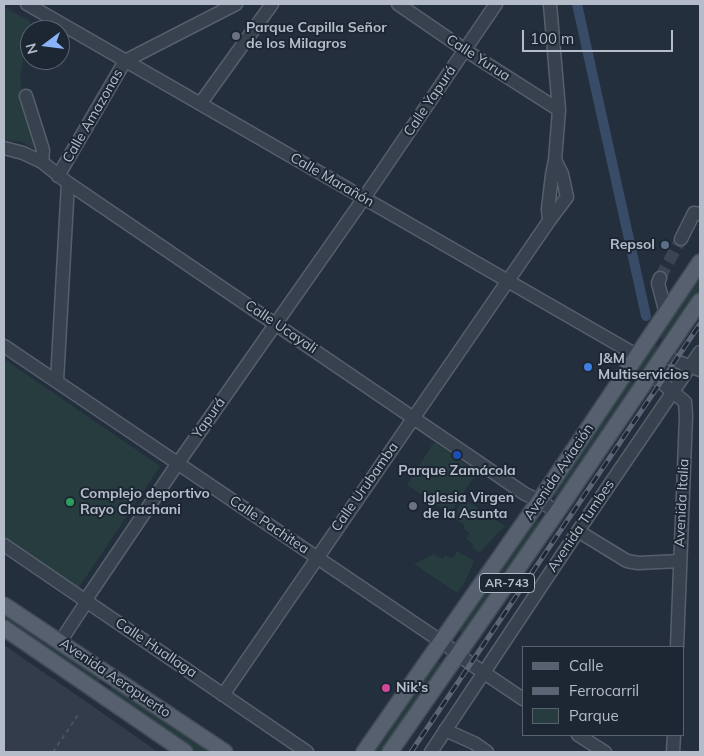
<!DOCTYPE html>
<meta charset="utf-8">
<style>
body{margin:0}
#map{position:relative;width:704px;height:756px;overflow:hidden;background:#242f3e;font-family:Mulish,sans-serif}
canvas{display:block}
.frame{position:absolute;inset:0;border:5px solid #b4bcc9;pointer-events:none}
.legend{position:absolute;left:522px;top:646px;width:162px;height:90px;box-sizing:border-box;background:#1d2633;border:1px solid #59626f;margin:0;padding:6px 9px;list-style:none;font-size:15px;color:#b4bcc9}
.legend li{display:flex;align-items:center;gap:10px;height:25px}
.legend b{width:25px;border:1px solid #59626f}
.north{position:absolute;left:20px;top:20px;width:50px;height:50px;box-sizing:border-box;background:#1d2633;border:1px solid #59626f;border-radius:50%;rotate:255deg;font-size:14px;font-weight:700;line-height:20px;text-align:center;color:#b4bcc9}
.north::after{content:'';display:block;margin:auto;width:18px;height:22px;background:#8ab4f8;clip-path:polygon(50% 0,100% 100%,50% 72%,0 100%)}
.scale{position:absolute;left:522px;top:30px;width:151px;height:22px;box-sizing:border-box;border:2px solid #b4bcc9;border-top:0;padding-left:6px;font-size:15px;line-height:18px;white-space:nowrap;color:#b4bcc9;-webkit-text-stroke:4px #1d2633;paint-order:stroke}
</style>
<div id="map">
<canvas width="704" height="756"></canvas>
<div class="frame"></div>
<ul class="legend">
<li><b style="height:6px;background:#56606e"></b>Calle</li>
<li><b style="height:6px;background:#5a6575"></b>Ferrocarril</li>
<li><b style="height:14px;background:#263c3f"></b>Parque</li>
</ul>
<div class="north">N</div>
<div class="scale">100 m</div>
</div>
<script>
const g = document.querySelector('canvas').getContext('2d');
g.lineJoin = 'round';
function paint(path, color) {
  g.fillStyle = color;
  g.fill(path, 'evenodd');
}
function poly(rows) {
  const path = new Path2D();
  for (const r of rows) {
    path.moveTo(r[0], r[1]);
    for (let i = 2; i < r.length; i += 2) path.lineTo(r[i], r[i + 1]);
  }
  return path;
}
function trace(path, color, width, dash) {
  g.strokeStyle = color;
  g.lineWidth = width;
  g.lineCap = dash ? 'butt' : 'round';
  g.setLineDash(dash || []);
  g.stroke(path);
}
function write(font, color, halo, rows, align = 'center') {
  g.font = font + ' Mulish,sans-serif';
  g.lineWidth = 4;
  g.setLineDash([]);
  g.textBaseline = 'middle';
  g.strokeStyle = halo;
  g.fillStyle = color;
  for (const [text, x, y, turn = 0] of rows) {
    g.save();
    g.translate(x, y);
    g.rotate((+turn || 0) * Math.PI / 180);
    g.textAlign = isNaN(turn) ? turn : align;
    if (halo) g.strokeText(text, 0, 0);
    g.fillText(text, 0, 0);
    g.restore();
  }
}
const airport = poly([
 [4,645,88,703,158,752,4,752]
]);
const green = poly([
 [4,7,30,21,20,77,23,100,37,145,35,149,22,142,4,140],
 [700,274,700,291,665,342,658,337],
 [653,343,661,349,641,379,633,373],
 [4,359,160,466,78,589,4,538],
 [629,380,637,385,560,500,552,494],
 [434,442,477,472,450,513,407,485],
 [464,499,505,526,479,553,472,547,474,544,466,539,470,533,464,529,465,526,453,517],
 [534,517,543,524,465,636,456,629],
 [457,551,474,561,465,582,457,593,414,564,433,554,443,559,445,556,453,558],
 [4,611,101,678,99,683,97,684,4,622],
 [435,659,443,665,384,752,368,752],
 [113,686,214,752,196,752,111,694,110,689]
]);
const canal = poly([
 [577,4,646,316]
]);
const minorTunnel = poly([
 [660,278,681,239]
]);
const path = poly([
 [53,752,78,715]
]);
const minor = poly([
 [27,4,638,356],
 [398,4,465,50,559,110],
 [26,96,43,150,42,162],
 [200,104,272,4],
 [4,148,23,153,42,162,68,183,525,494,540,501,557,512],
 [58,176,125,61,236,4],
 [549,221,567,197,562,174,555,160],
 [681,239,694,213,700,214],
 [660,278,658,283,666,314],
 [4,346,442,642,471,664,523,699],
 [663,356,700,370],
 [651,374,685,402,686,416,677,647],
 [57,381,68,183],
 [578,531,627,561,638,563,680,561],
 [4,545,307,752],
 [60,642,87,601,89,595,178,463,364,198,496,4],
 [223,695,549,221,548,209,552,175,555,160,559,110,550,4],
 [445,730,474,743,487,752],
 [578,735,605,752],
 [431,752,578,531,700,352],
 [673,752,674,735]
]);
const major = poly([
 [4,605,225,752],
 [4,628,185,752],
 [364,752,546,491,700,262],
 [390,752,557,512,700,301]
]);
const rail = poly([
 [411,752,700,324]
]);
const markers = [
 [236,36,5,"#6b7280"],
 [665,245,5,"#5c6f8a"],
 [588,367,5,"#3f7fe0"],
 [457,455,5,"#1a4fb4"],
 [70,502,5,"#2e9e5b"],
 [413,506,5,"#6b7280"],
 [386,688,5,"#d1479c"]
];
const shields = [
 [507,583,55]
];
const shieldNames = [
 ["AR-743",507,583]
];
const poiNames = [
 ["Parque Capilla Señor",246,28],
 ["de los Milagros",246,44],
 ["Repsol",655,245,"right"],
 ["J&M",598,359],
 ["Multiservicios",598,375],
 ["Parque Zamácola",457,471,"center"],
 ["Complejo deportivo",80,494],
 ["Rayo Chachani",80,510],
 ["Iglesia Virgen",423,498],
 ["de la Asunta",423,514],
 ["Nik's",396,688]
];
const streetNames = [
 ["Calle Yurua",478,58,33],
 ["Calle Yapurá",430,101,-56],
 ["Calle Amazonas",93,116,-60],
 ["Calle Marañón",332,180,30],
 ["Calle Ucayali",281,327,34],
 ["Yapurá",209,418,-55],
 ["Avenida Aviación",559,472,-56],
 ["Calle Urubamba",365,487,-55],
 ["Avenida Italia",682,503,-87],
 ["Calle Pachitea",269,525,34],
 ["Avenida Tumbes",581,526,-56],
 ["Calle Huallaga",156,648,34],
 ["Avenida Aeropuerto",115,678,34]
];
paint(airport, '#323c4b');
paint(green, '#263c3f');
trace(canal, '#394c67', 10);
trace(minorTunnel, '#3a4453', 12, [12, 6]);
trace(minor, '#565f6c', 15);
trace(major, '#414a57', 18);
trace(path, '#44595c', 2, [4, 4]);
trace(minor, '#38414e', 12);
trace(major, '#56606e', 15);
trace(rail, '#5a6575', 5);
trace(rail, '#1d2633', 3, [9]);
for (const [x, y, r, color] of markers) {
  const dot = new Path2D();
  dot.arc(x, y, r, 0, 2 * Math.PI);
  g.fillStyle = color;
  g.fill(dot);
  trace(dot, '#1d2633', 2);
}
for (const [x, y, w] of shields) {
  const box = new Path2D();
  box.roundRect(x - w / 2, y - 9.5, w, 19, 4);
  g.fillStyle = '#1d2633';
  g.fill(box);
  trace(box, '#b4bcc9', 1);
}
write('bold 12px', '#b4bcc9', null, shieldNames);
write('bold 14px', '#b4bcc9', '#1d2633', poiNames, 'left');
write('14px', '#b4bcc9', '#1d2633', streetNames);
</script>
